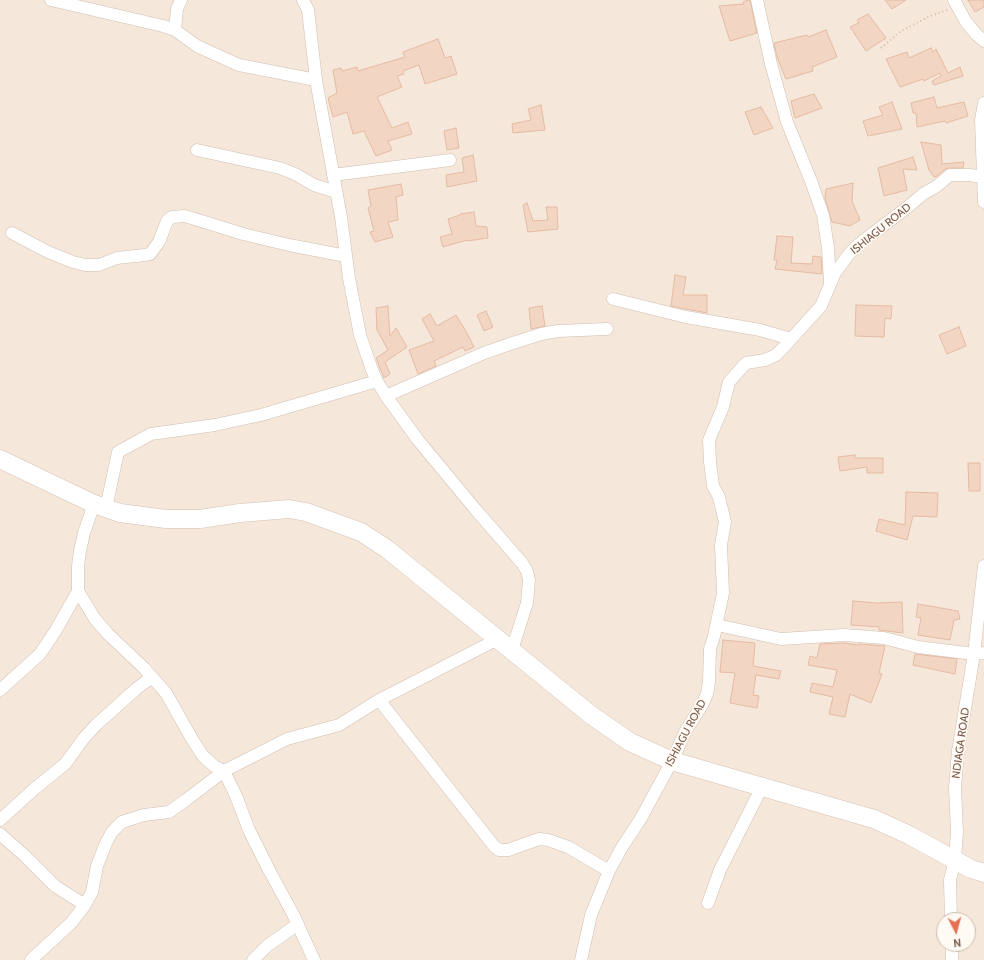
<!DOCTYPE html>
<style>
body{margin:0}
#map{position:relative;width:984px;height:960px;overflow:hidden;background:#fdf6ec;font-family:Cabin,sans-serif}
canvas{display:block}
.north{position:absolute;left:936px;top:912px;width:40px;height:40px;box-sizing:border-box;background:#fffaf3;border:1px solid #cabbb1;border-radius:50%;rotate:174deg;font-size:11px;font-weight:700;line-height:16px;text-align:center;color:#7a5c4d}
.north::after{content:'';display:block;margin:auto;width:14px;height:18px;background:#e76f51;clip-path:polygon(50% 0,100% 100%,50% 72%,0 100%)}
</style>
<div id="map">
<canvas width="984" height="960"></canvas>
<div class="north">N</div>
</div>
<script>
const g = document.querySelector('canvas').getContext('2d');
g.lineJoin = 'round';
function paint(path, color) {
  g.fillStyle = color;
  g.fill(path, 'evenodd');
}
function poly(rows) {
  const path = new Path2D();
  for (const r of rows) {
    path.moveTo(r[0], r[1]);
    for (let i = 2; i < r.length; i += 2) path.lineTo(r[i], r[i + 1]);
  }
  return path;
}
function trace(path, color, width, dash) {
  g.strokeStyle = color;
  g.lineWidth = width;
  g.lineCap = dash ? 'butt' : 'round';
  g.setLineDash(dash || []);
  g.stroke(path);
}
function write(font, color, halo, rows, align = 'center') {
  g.font = font + ' Cabin,sans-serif';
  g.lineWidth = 3.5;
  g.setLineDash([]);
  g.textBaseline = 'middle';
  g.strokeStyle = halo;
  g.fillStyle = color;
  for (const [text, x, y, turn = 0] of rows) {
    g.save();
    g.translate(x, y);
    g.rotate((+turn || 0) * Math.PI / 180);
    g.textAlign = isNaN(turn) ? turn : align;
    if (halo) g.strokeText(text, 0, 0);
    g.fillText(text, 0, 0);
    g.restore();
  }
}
const residential = poly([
 [0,0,984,0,984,960,0,960],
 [944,920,968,920,968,944,944,944]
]);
const building = poly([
 [748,0,750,0,757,33,730,41,719,6,744,4,743,2,748,0],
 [885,0,906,0,892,9,885,0],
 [968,0,984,0,984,7,975,12,968,0],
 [868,14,886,38,866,51,850,27,859,23,857,20,868,14],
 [826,30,837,57,812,67,813,71,786,79,777,57,774,43,807,35,808,37,826,30],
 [438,39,445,58,451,56,457,74,425,84,419,65,403,71,404,74,397,76,402,87,377,97,392,128,408,122,412,134,388,141,392,150,376,156,364,131,353,134,347,112,333,117,328,98,337,93,333,70,341,68,342,71,357,67,358,71,405,57,403,52,438,39],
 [931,48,933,52,936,49,948,73,960,67,963,76,934,85,932,81,941,76,940,73,924,81,923,79,900,87,886,59,907,52,909,58,931,48],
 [814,94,822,108,795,118,791,101,814,94],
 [934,97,937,108,964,102,968,116,946,123,945,121,917,127,916,113,913,113,911,103,934,97],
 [892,102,902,129,868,136,863,121,883,115,879,107,892,102],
 [541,105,545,130,513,133,512,124,531,120,528,109,541,105],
 [761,107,773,128,754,135,745,112,761,107],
 [456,128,459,148,447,150,444,131,456,128],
 [921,142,941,145,942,164,964,162,963,168,949,168,945,169,937,176,934,177,929,170,921,142],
 [473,155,477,181,447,187,446,175,464,172,462,158,473,155],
 [913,157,917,170,903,169,907,190,884,196,878,168,913,157],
 [853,183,852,201,860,220,850,226,832,222,825,198,826,189,853,183],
 [401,184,403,195,396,197,398,220,388,222,393,237,375,242,370,232,374,231,368,208,371,206,368,190,401,184],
 [527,203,533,221,548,220,546,207,557,207,558,229,528,232,523,205,527,203],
 [474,212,476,226,487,227,488,238,467,241,467,240,443,247,440,237,452,234,448,219,460,215,460,214,474,212],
 [777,236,793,237,791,263,812,264,813,256,821,257,822,274,775,269,777,260,774,260,777,236],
 [675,275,686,277,683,295,707,295,707,313,671,306,675,275],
 [856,305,892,306,891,319,885,318,884,337,855,336,856,305],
 [388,306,390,336,396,328,407,347,385,362,390,374,384,378,376,358,388,350,377,330,376,308,388,306],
 [542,306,545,326,531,329,529,308,542,306],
 [486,311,493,327,484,331,477,315,486,311],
 [430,314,437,326,456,315,467,333,474,347,465,351,463,347,434,361,436,366,418,374,409,350,434,341,422,319,430,314],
 [959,327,966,346,947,354,939,335,959,327],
 [855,455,855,458,883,458,883,473,867,473,867,467,840,471,838,457,855,455],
 [968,463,980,463,980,491,969,491,968,463],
 [906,492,938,493,937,517,913,516,907,540,876,531,879,519,905,525,906,492],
 [853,601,877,603,902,602,903,633,879,630,879,627,851,625,853,601],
 [918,604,958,611,960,619,954,620,950,640,918,635,921,618,916,617,918,604],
 [723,640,755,643,753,666,781,671,779,679,756,675,753,695,759,696,757,708,730,703,735,673,720,672,723,640],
 [844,643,859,645,859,644,885,646,879,673,882,674,871,703,850,694,845,717,829,714,833,697,810,692,812,683,833,687,837,670,808,665,810,656,817,658,820,644,844,643],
 [915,654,957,659,955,674,913,665,915,654]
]);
const path = poly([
 [881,48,901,31,928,17,947,10]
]);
const minor = poly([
 [51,0,163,26,175,30,197,46,210,52,239,65,316,80,341,217,349,278,360,335,372,370,377,381,386,396,418,440,476,510,522,563,527,571,529,580,527,603,512,650],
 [303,0,308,10,316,80],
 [757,0,771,64,787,122,811,181,823,215,828,248,830,282],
 [954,0,966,22,977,35,984,41],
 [175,30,177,9,181,0],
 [984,103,981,120,984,202],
 [197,150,280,168,295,174,314,185,336,192],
 [333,175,450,160],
 [12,233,48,252,73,262,85,265,99,265,117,258,144,255,150,254,159,242,167,221,172,217,185,216,243,234,289,245,346,256],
 [613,299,686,317,760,330,791,339],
 [386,396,484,353,513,343,541,334,558,331,607,329],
 [94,504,84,533,80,551,78,566,78,591,95,619,108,634,144,668,166,693,192,739,203,756,214,766,224,771,236,796,249,830,269,870,293,914,314,960],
 [106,508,118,452,151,434,215,425,261,415,377,381],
 [717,625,781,639,844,635,884,638,918,647,974,654,984,653],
 [0,690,40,654,56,630,78,591],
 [379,700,494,846,499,850,508,850,539,839,548,840,568,847,609,871],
 [0,820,33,790,65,764,84,738,96,725,136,689,152,677],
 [0,834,25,856,55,886,85,905],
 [708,903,720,870,762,787],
 [951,920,950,880,955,859,957,832,955,788,958,751,974,654,984,566],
 [952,944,952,960],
 [31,960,71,923,85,905,92,892,97,866,106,843,112,832,122,822,144,815,169,812,186,800,224,771,287,739,339,725,379,700,498,639],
 [253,960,267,946,298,924],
 [581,960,591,915,609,871,622,847,640,820,672,761,685,732,702,705,707,694,709,682,710,649,714,636,723,593,721,545,725,522,719,497,713,486,710,462,709,440,723,407,729,382,746,363,765,360,776,355,783,348,821,306,835,273,849,254,859,244,909,206,923,194,937,186,950,175,970,175,983,177]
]);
const secondary = poly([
 [0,459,94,504,120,513,166,519,200,519,240,513,289,509,306,512,361,532,387,549,591,715,630,742,672,761,874,819,909,835,971,869,984,873]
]);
const streetNames = [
 ["ISHIAGU ROAD",881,229,-39],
 ["ISHIAGU ROAD",686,733,-62],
 ["NDIAGA ROAD",961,743,-82]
];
paint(residential, '#f5e8da');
paint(building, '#f3d5c3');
trace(building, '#e6bba3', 1);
trace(minor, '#d1beb0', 13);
trace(secondary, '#d6c0b0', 19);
trace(path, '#d9b8a5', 2, [1, 3]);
trace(minor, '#fff', 12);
trace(secondary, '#fff', 18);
write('11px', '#7a5c4d', '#fffaf3', streetNames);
</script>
